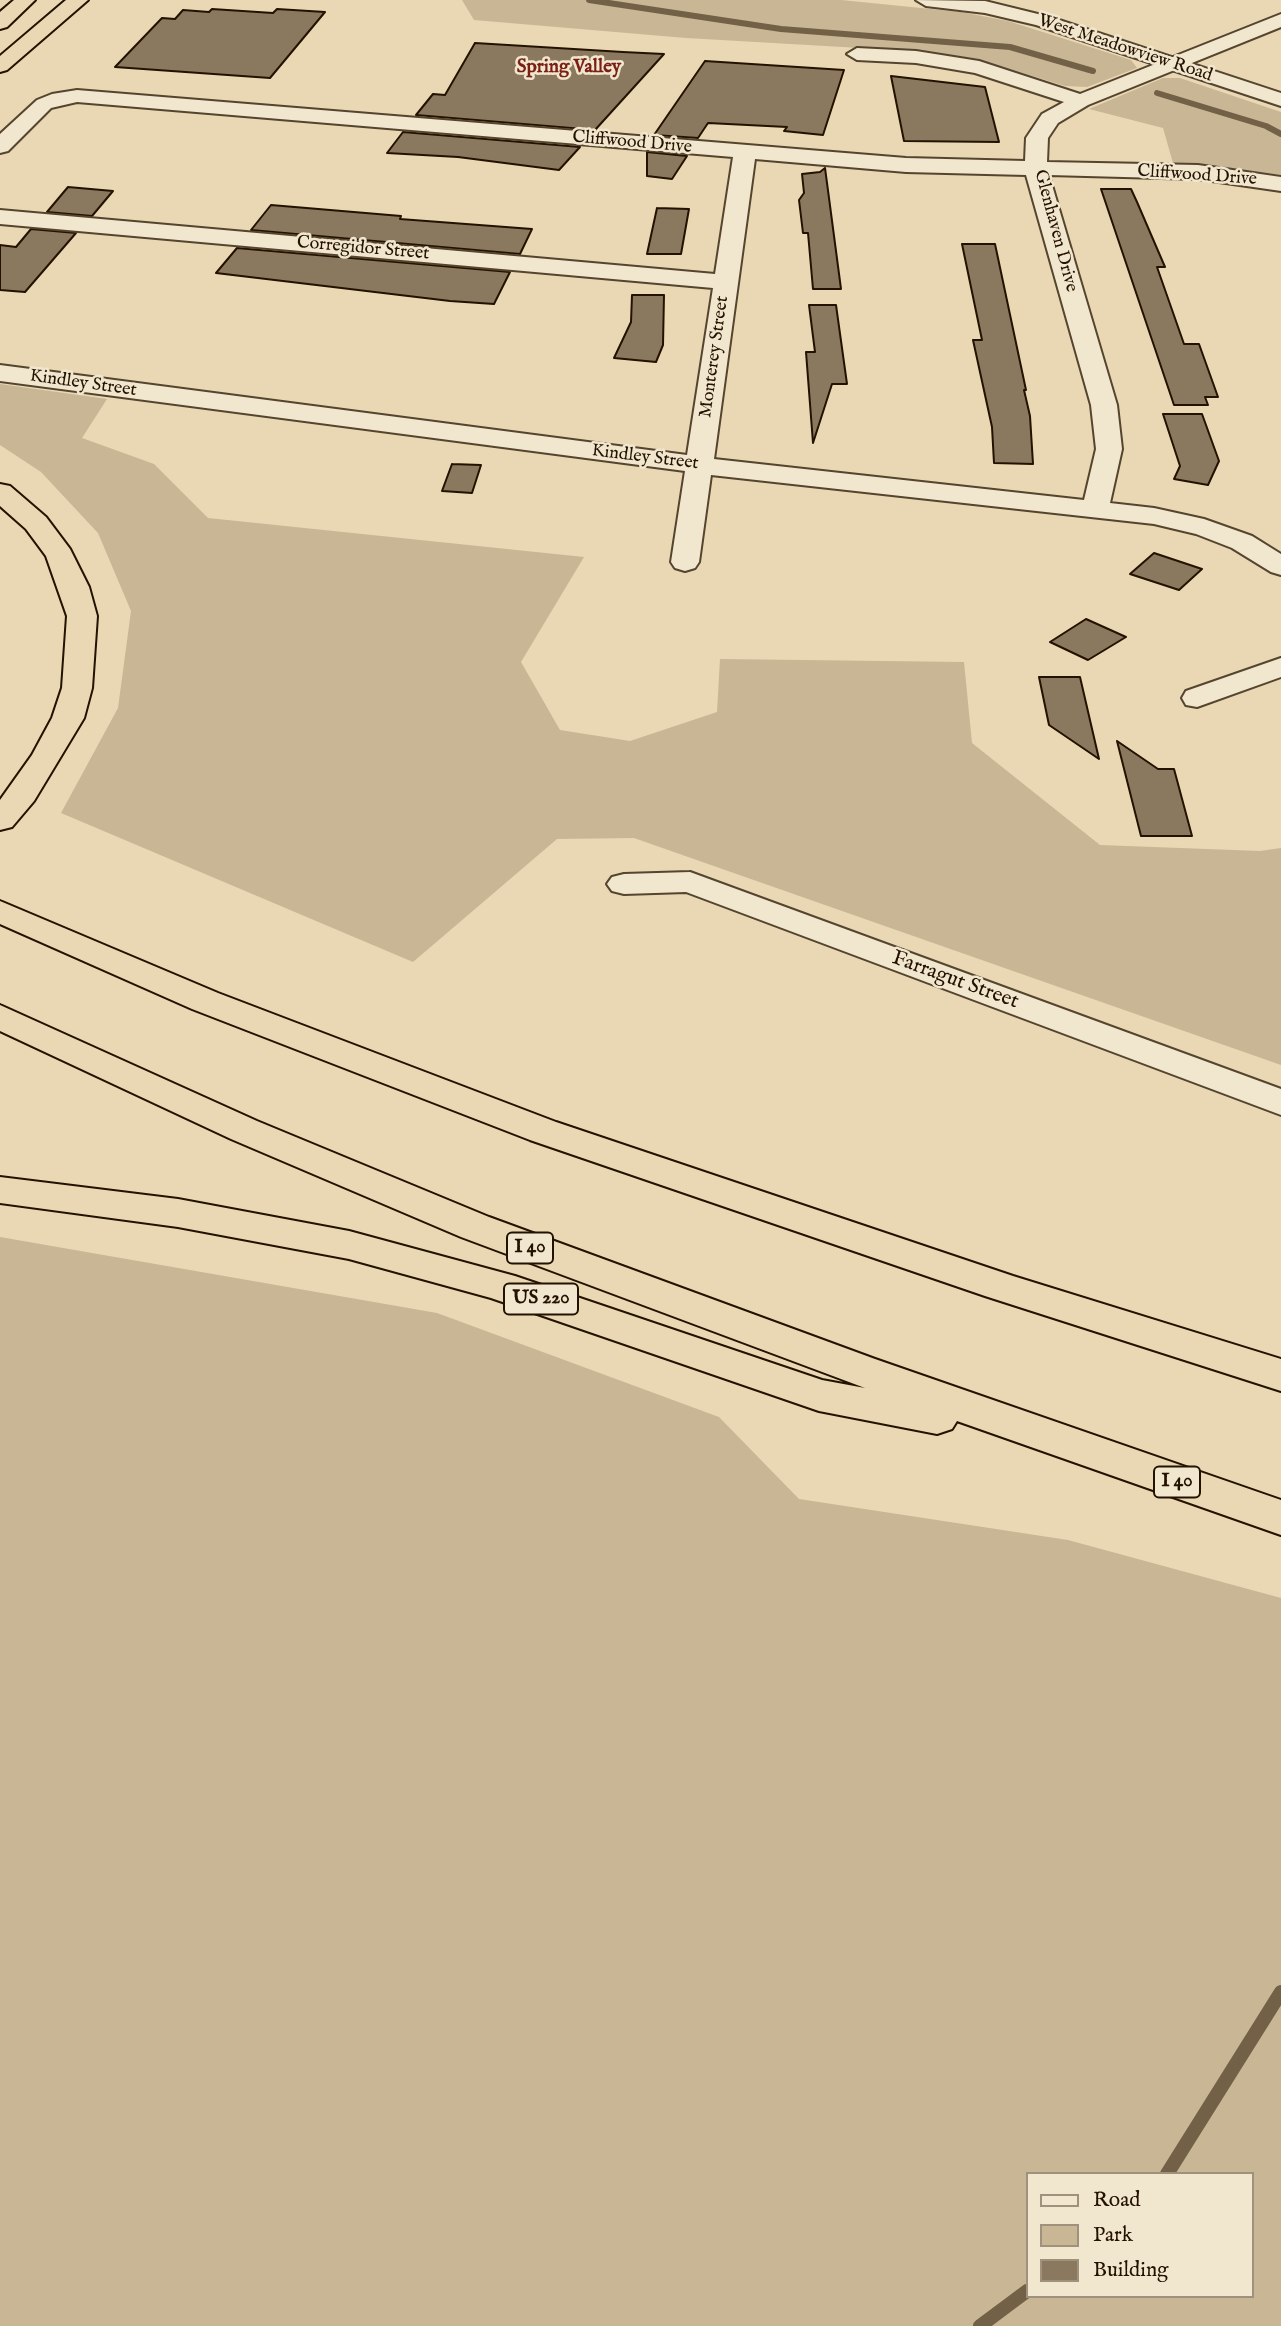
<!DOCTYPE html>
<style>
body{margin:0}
#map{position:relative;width:1281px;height:2326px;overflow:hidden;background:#e9d8b3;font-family:"IM FELL English",serif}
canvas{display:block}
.legend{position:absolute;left:1026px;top:2172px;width:228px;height:126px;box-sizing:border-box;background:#f1e6ce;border:2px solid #9f917c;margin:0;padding:9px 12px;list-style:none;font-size:21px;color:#241201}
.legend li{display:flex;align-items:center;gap:14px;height:35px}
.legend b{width:35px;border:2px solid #9f917c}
</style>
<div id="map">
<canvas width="1281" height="2326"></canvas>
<ul class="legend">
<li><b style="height:9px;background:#f1e6ce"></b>Road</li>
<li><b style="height:19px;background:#c8b695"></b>Park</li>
<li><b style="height:19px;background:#8a795e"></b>Building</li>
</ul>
</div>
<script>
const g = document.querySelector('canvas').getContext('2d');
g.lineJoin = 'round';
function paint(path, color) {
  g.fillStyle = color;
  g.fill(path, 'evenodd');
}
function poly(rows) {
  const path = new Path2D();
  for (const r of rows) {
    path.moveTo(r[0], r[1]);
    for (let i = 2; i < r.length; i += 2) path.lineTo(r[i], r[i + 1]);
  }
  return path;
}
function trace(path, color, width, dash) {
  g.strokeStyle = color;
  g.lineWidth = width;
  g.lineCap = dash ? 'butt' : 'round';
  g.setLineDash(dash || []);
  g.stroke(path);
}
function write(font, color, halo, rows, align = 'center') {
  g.font = font + ' "IM FELL English",serif';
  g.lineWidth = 5;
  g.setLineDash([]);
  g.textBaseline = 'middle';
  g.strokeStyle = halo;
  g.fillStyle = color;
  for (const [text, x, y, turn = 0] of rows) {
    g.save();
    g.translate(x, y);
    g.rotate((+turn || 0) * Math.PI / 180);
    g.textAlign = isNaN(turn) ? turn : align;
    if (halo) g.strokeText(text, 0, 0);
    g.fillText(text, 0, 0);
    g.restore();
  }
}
const green = poly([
 [462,0,841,0,961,12,1008,21,1131,60,1137,68,1087,87,1065,86,977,59,930,52,686,38,474,20],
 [1163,78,1180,78,1281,112,1281,175,1173,163,1163,128,1089,109],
 [0,384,107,399,82,438,154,464,208,518,584,557,521,662,560,730,630,741,717,712,720,659,964,662,972,743,1100,845,1260,851,1281,848,1281,1065,634,838,557,839,413,962,61,813,118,708,131,611,98,533,41,472,0,445],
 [0,1237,437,1313,719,1417,799,1499,1068,1540,1281,1598,1281,2326,0,2326],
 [1027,2174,1251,2174,1251,2296,1027,2296]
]);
const streamFar1 = poly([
 [589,0,781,29,1010,47,1093,71],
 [1157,93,1266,126,1281,134]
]);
const stream = poly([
 [1167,2174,1281,1992],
 [980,2326,1027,2291]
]);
const building = poly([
 [212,9,273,13,277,9,325,12,270,78,115,67,162,18,175,19,183,10,209,12,212,9],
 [475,43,623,52,664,54,595,130,416,115,433,94,445,95,475,43],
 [705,61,844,70,823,135,784,131,787,127,708,123,698,138,654,135,705,61],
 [891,76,985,87,999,142,904,141,891,76],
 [403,132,580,147,559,170,458,157,387,153,403,132],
 [647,152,687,156,672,179,647,176,647,152],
 [825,168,829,198,841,289,813,289,808,233,803,233,799,200,804,193,802,174,820,172,825,168],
 [68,187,113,191,92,216,47,212,68,187],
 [1101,189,1131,189,1137,202,1165,267,1157,267,1184,344,1199,344,1218,397,1205,397,1208,405,1174,405,1101,189],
 [271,205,401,216,400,219,532,229,520,254,251,230,271,205],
 [657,208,689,209,681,254,647,254,657,208],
 [31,229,76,233,25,292,0,290,0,245,16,247,31,229],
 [962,244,995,244,1026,390,1024,390,1030,416,1033,464,994,463,992,427,973,340,982,340,962,244],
 [237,248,510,272,494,304,450,301,216,273,237,248],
 [632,295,664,295,663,345,656,362,614,358,631,322,632,295],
 [809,305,836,305,847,384,832,384,813,443,806,352,815,352,809,305],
 [1163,414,1202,414,1219,461,1208,485,1174,479,1180,466,1163,414],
 [452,464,481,465,472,493,442,491,452,464],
 [1154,553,1202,569,1179,590,1130,574,1154,553],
 [1086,619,1126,637,1088,660,1050,642,1086,619],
 [1039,677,1080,677,1099,759,1049,725,1039,677],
 [1117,741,1158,769,1174,769,1192,836,1141,836,1117,741]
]);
const minor = poly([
 [1281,14,1281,27,1088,105,1058,123,1048,138,1047,162,1198,165,1281,177,1281,191,1198,179,1049,175,1117,405,1122,449,1110,503,1154,508,1204,519,1252,536,1281,554,1281,575,1271,572,1232,548,1196,534,1154,524,711,475,699,562,695,568,685,571,675,568,671,562,685,471,0,381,0,365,687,455,713,288,0,224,0,210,715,274,733,157,77,102,51,108,8,151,0,153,0,134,37,100,52,94,77,90,906,158,1025,161,1026,138,1042,114,1064,102,975,73,916,63,857,60,847,54,857,48,916,51,979,61,1080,94,1281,14],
 [755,159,906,172,1026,175,1091,405,1096,449,1084,500,714,459,755,159],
 [1281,658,1281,677,1197,707,1186,705,1182,698,1186,691,1281,658],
 [690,872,1281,1089,1281,1115,686,892,624,894,612,891,607,884,612,877,624,874,690,872]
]);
const tertiary = poly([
 [916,0,985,1,1050,17,1281,93,1281,106,1036,25,985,13,926,6,916,0]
]);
const motorway = poly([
 [14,0,35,0,7,27,0,29,0,12,14,0],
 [66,0,88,0,7,70,0,72,0,56,66,0],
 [0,484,10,486,46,517,70,549,89,587,97,616,92,688,84,718,34,801,12,827,0,830,0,800,32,755,52,718,62,688,67,616,46,556,26,529,0,506,0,484],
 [0,901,218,993,556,1122,1013,1276,1281,1359,1281,1391,985,1296,530,1140,192,1009,0,924,0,901],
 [0,1005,257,1121,489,1217,875,1359,1281,1500,1281,1535,957,1421,952,1429,937,1434,819,1411,491,1298,349,1259,178,1227,0,1203,0,1177,178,1199,349,1231,515,1276,822,1380,865,1388,461,1237,231,1139,0,1031,0,1005]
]);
const farStreetnames = [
 ["West Meadowview Road",1125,49,18],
 ["Cliffwood Drive",632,143,5],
 ["Cliffwood Drive",1197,176,4],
 ["Glenhaven Drive",1055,231,75],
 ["Corregidor Street",363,249,5],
 ["Monterey Street",715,357,-82],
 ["Kindley Street",83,384,8],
 ["Kindley Street",645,458,7]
];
const farNeighbourhoodnames = [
 ["Spring Valley",569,68]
];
const shields = [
 [530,1248,46],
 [541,1299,74],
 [1177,1482,46]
];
const shieldNames = [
 ["I 40",530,1248],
 ["US 220",541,1299],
 ["I 40",1177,1482]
];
const streetNames = [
 ["Farragut Street",955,981,20]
];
paint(green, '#c8b695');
trace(streamFar1, '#726147', 6);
trace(stream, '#726147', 14);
paint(building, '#8a795e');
trace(building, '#241201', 2);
trace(minor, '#55442e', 4);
trace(tertiary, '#55442e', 4);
trace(motorway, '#241201', 4);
paint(minor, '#f1e6ce');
paint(tertiary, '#f1e6ce');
paint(motorway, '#e9d8b3');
write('18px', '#241201', '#f1e6ce', farStreetnames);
write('bold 19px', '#7a1f14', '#f1e6ce', farNeighbourhoodnames);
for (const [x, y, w] of shields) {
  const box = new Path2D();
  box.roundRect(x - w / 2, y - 15.5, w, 31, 5);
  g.fillStyle = '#f1e6ce';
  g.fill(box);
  trace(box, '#241201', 2);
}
write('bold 19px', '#241201', null, shieldNames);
write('21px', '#241201', '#f1e6ce', streetNames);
</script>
